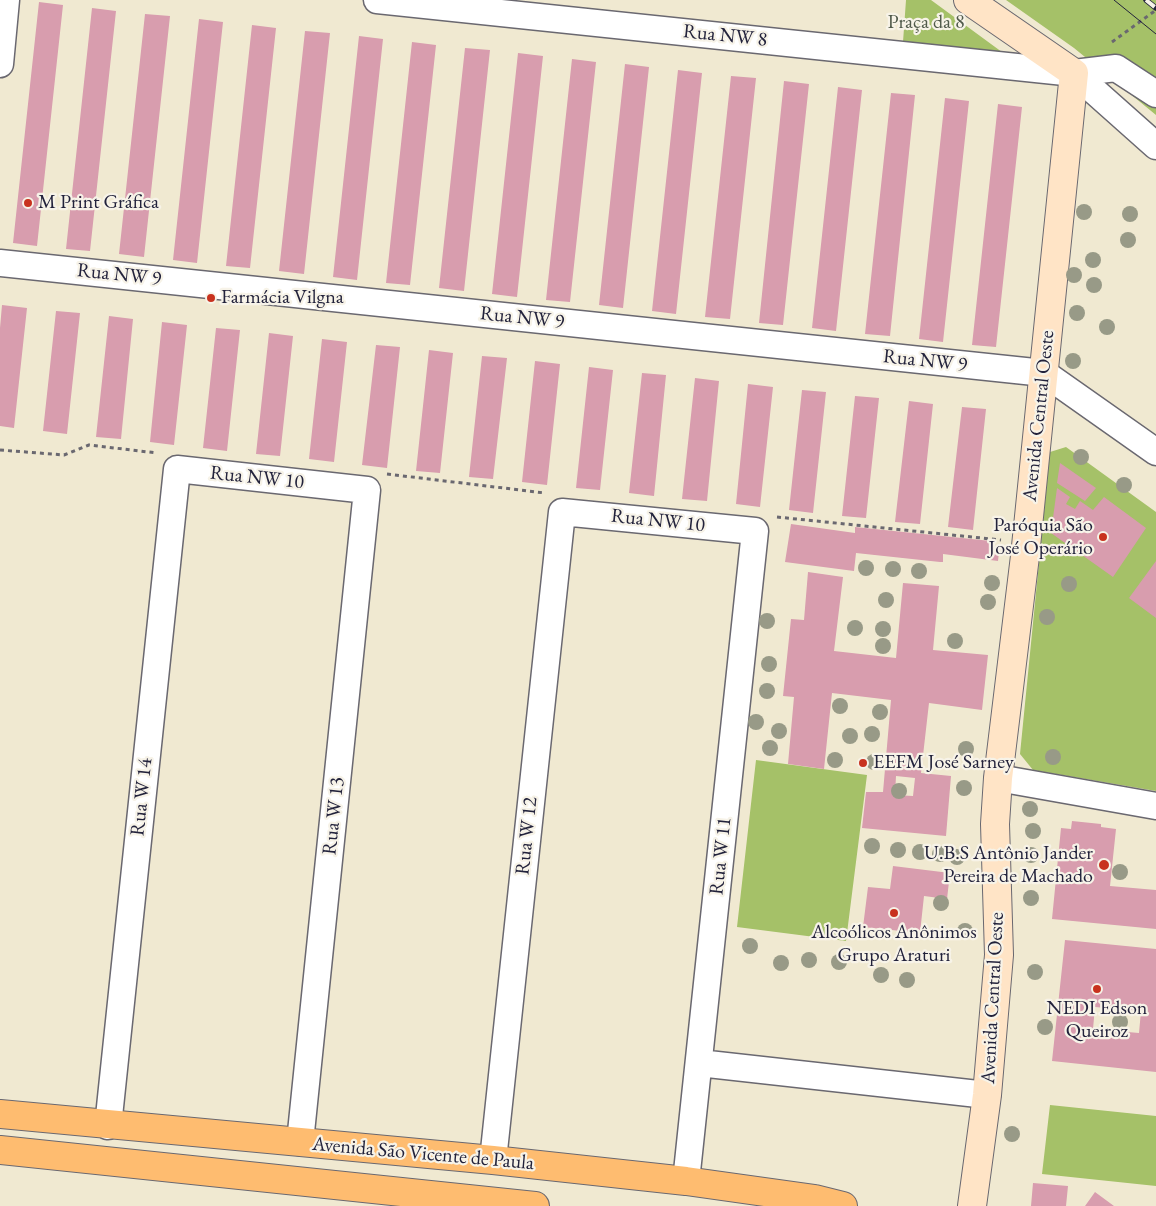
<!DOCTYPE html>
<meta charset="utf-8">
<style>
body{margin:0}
canvas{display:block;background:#f0e9d1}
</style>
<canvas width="1156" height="1206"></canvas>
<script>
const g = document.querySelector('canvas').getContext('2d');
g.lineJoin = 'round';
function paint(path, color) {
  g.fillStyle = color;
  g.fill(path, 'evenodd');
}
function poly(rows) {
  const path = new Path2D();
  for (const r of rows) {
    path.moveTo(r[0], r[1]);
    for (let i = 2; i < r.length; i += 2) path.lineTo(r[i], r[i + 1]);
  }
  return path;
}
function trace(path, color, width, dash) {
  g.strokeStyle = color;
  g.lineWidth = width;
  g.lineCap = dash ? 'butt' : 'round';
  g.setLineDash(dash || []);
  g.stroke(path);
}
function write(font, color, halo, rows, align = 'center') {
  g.font = font + ' "EB Garamond",serif';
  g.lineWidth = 4.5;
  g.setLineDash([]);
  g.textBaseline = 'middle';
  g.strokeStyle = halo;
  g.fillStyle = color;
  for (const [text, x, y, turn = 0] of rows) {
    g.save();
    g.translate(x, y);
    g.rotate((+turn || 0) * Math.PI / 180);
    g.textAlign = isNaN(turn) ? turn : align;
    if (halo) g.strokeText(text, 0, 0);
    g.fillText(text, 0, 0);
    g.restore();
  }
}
const green = poly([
 [906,0,931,0,1006,55,903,42],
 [1006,0,1156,0,1156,115,1074,48],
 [1066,447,1156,512,1156,791,1033,770,1020,754,1050,452],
 [756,760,867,775,846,941,737,927],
 [1050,1105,1156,1116,1156,1186,1042,1174]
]);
const building = poly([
 [39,2,63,5,37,246,13,243],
 [92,8,116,11,90,251,66,249],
 [145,14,170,16,144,257,119,254],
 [199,19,223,22,197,263,173,260],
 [252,25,276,28,250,268,226,266],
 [305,31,330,33,304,274,279,271],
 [359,36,383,39,357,280,333,277],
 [412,42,436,45,410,285,386,283],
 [465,48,490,50,464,291,439,288],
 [518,53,543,56,517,297,492,294],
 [572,59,596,62,570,302,546,300],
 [625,64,649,67,623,308,599,305],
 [678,70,702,73,676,314,652,311],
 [731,76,756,78,730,319,705,317],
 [784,81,809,84,783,325,759,323],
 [838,87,862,90,836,331,812,328],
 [891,93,915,95,890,336,865,334],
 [945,98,969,101,943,342,919,339],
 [998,104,1022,107,996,347,972,345],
 [2,305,27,308,14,428,0,426,0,328],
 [56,311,80,313,67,434,43,431],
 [109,316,133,319,121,439,96,437],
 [162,322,187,325,174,445,150,442],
 [216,328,240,330,227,451,203,448],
 [269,333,293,336,280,456,256,454],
 [322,339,347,342,334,462,309,459],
 [376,345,400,347,387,468,362,465],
 [429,350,453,353,440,473,416,471],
 [482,356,507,358,493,479,469,477],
 [535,361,560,364,547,485,522,482],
 [589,367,613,370,600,490,576,488],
 [642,373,666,375,654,496,629,493],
 [695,378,719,381,707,501,682,499],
 [748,384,773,387,760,507,736,504],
 [802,390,826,392,813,513,789,510],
 [855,396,879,398,866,518,842,516],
 [909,401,933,404,920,524,895,522],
 [962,407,986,409,973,530,948,527],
 [1060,463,1096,488,1085,501,1057,483],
 [1057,488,1070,497,1066,504,1075,509,1080,501,1093,510,1104,497,1146,528,1113,577,1051,533],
 [791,524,855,533,855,527,991,541,999,552,998,561,943,554,943,562,940,562,856,553,854,571,785,562],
 [1156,561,1156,618,1129,598],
 [808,572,843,577,834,651,896,658,903,583,939,586,933,650,988,655,982,710,929,703,921,773,951,776,946,836,862,828,866,792,883,792,891,700,832,693,824,769,788,764,794,697,783,696,791,619,804,620],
 [896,776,915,778,913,796,895,795],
 [1072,821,1101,824,1101,827,1116,829,1110,886,1156,890,1156,929,1052,919,1061,828,1071,829],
 [893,866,950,873,947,899,924,896,920,933,863,927,868,887,890,889],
 [1065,940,1156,949,1156,1072,1052,1061],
 [1095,1007,1141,1011,1139,1033,1093,1029],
 [1033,1183,1068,1186,1066,1206,1031,1206],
 [1095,1192,1114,1206,1085,1206]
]);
const path = poly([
 [1112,42,1156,10],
 [0,450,64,455,89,445,157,453],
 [387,474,545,493],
 [777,517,1001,540]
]);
const street = poly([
 [377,0,1074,73,1116,68,1156,94],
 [0,64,6,0],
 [1074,73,1156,146],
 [0,263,1044,373,1156,452],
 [998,778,1156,806],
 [699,1063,987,1095],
 [108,1126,177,469,367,490,300,1142],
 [493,1160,562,512,755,531,686,1181]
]);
const secondary = poly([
 [968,0,1074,73,1025,556,998,778,995,824,999,955,987,1095,972,1206]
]);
const primary = poly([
 [0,1114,493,1160,686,1181,815,1199,843,1206],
 [0,1150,535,1206]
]);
const tram = poly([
 [1114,0,1156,34]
]);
const rail = poly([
 [1146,0,1156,8]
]);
const trees = [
 [1084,212],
 [1130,214],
 [1128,240],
 [1093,260],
 [1074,275],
 [1094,285],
 [1077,313],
 [1107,327],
 [1073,361],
 [1081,457],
 [1124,485],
 [866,568],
 [893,569],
 [919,571],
 [992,583],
 [1069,584],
 [886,600],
 [988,602],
 [1047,617],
 [767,621],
 [855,628],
 [883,629],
 [955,641],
 [883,646],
 [769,664],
 [767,691],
 [840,706],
 [880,712],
 [756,722],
 [779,731],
 [872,734],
 [850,736],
 [770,748],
 [966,749],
 [1053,757],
 [835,760],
 [874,762],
 [964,788],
 [899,791],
 [1030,809],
 [1033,831],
 [872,846],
 [898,850],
 [920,852],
 [940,854],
 [1031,855],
 [957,857],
 [1120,872],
 [1031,898],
 [941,903],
 [965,931],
 [750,946],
 [809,960],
 [839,962],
 [781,963],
 [1035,972],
 [881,975],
 [907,980],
 [1120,1022],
 [1045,1027],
 [1012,1134]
];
const markers = [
 [28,203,5,"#c8321e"],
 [211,298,5,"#c8321e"],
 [1103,537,5,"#c8321e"],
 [863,763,5,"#c8321e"],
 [1104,865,6,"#c8321e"],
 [894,913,5,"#c8321e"],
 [1097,989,5,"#c8321e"]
];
const parkNames = [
 ["Praça da 8",926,23]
];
const streetNames = [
 ["Rua NW 8",725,36,6],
 ["Rua NW 9",119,275,6],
 ["Rua NW 9",522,318,6],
 ["Rua NW 9",925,361,6],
 ["Avenida Central Oeste",1039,416,-84],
 ["Rua NW 10",257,478,6],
 ["Rua NW 10",658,521,6],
 ["Rua W 14",142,797,-84],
 ["Rua W 13",334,816,-84],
 ["Rua W 12",527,836,-84],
 ["Rua W 11",721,856,-84],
 ["Avenida Central Oeste",993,998,-87],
 ["Avenida São Vicente de Paula",423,1154,5]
];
const poiNames = [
 ["M Print Gráfica",38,203],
 ["Farmácia Vilgna",221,298],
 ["Paróquia São",1093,526,"right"],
 ["José Operário",1093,549,"right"],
 ["EEFM José Sarney",873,763],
 ["U.B.S Antônio Jander",1093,854,"right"],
 ["Pereira de Machado",1093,877,"right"],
 ["Alcoólicos Anônimos",894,933,"center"],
 ["Grupo Araturi",894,956,"center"],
 ["NEDI Edson",1097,1009,"center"],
 ["Queiroz",1097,1032,"center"]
];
paint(green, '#a5c168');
paint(building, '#d89dae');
trace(street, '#6a6870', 29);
trace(secondary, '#6a6870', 30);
trace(primary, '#6a6870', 30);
trace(path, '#6a6870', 3, [4, 4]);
trace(street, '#fff', 26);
trace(secondary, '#ffe4c6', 28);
trace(primary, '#febc70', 28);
trace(tram, '#22223b', 1);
trace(rail, '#22223b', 5.5);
trace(rail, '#f7f3e8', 4, [11]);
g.fillStyle = '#989a87';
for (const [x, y] of trees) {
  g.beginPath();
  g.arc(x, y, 8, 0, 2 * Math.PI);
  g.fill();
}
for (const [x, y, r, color] of markers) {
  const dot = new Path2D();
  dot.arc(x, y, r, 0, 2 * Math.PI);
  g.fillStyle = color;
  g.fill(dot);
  trace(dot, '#f7f3e8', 2);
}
write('20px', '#505a4b', '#f7f3e8', parkNames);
write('20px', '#22223b', '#f7f3e8', streetNames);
write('20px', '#22223b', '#f7f3e8', poiNames, 'left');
</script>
